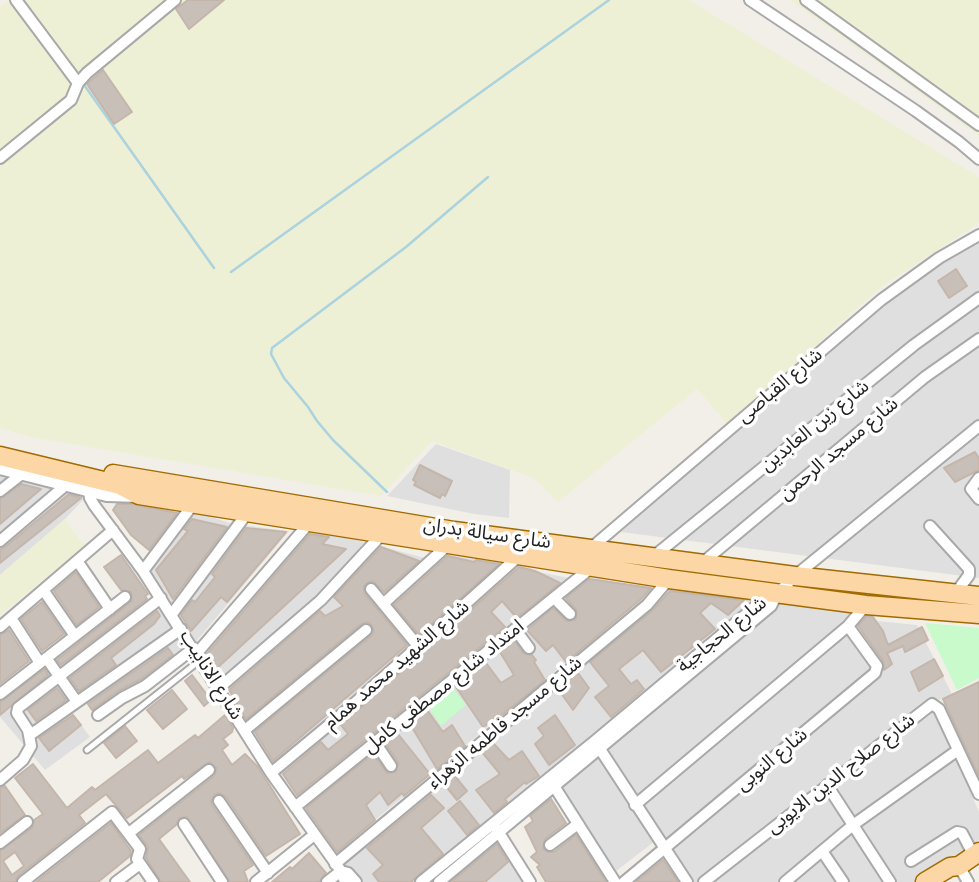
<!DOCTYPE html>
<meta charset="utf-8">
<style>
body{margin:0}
canvas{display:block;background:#f2efe9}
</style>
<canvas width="979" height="882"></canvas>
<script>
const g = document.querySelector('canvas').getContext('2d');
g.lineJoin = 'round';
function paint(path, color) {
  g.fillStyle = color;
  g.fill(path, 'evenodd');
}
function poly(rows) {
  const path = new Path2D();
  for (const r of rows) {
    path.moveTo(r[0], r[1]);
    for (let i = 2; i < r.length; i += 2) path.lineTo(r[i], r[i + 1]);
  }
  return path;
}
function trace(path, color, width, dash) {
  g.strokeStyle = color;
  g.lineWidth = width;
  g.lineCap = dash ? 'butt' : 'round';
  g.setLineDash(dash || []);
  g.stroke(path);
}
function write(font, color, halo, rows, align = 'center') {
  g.font = font + ' Arial,"Noto Sans Arabic",sans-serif';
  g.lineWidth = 7;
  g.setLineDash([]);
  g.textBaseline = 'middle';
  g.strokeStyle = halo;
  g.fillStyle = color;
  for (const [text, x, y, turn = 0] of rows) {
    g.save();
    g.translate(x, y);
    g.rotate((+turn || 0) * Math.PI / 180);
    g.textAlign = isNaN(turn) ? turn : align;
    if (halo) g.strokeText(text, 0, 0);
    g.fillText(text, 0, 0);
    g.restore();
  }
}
const residential = poly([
 [979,242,979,578,621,532,896,290],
 [436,444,510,470,509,518,474,514,387,496],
 [0,476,83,496,83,500,65,519,0,575],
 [192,510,235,525,171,605,148,570],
 [241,525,289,531,194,644,175,615],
 [309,529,364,542,342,572,221,682,202,653],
 [376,545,429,559,385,608,249,723,226,686],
 [450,548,508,564,273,766,250,730,388,613,389,606,432,568],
 [519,559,535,571,573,579,296,804,277,774,402,664,504,579],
 [588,573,610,581,656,588,358,834,337,853,337,857,299,809],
 [669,590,748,596,758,600,414,882,361,882,341,861],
 [129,596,139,611,157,598,189,647,142,686,95,715,84,700,71,711,90,737,45,770,0,717,0,696],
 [783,599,857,611,636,800,605,747],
 [858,619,917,625,952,694,979,682,979,776,943,699,925,702,699,882,691,882,669,849,882,669],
 [846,632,874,667,665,845,638,804],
 [931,708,953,750,855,819,833,785],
 [597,754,655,841,611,875,559,786],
 [955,756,979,812,979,840,919,882,895,882,859,825],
 [825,790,848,825,780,882,707,882],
 [851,829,885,882,788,882],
 [498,838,525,882,443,882]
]);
const farmland = poly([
 [9,0,689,0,979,177,979,223,881,287,728,425,697,389,558,502,533,478,432,441,381,496,30,437,0,428,0,7],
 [790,0,979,0,979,136],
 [65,519,85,546,0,615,0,575]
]);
const park = poly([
 [925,623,979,628,979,678,957,690],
 [451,685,466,705,441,726,427,705]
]);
const stream = poly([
 [23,0,33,14],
 [82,82,214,268],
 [231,272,609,0],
 [387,492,333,440,317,421,308,407,284,378,271,354,272,348,406,247,488,177]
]);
const building = poly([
 [188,0,224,0,189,29,176,9,188,0],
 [103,70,132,112,114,124,87,84,103,70],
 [956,269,967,286,949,298,938,281,956,269],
 [975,452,979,458,979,470,955,482,944,468,975,452],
 [420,465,452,481,445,496,442,494,440,498,414,485,416,482,413,480,420,465],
 [21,484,41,489,0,524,0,499,21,484],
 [69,494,81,498,0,563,0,549,5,547,69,494],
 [117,504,132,504,177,513,149,550,131,535,113,510,117,504],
 [192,519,227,527,173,599,156,570,188,531,184,529,192,519],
 [246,528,286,532,227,602,221,597,191,631,181,615,192,600,195,602,215,577,212,574,246,528],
 [310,534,329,537,322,544,346,549,215,670,207,654,310,534],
 [381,547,419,561,384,592,373,581,367,583,363,587,365,594,407,645,273,761,255,732,371,636,374,632,372,626,368,622,361,624,246,719,229,690,320,611,325,616,343,606,334,597,381,547],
 [121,555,148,594,145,596,147,599,61,665,57,660,132,601,131,592,121,590,104,567,121,555],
 [448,556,474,562,476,560,499,564,419,635,394,605,448,556],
 [519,567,535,571,560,583,517,618,502,601,491,612,505,627,297,795,283,774,321,742,328,750,348,734,341,725,519,567],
 [76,572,99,607,77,625,54,591,76,572],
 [589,579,651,588,641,599,566,662,553,645,546,651,527,630,553,608,567,621,575,620,577,611,566,598,589,579],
 [670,591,744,600,728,615,711,603,700,613,715,629,661,672,643,650,619,669,631,684,637,680,644,689,611,717,595,697,609,686,590,662,652,611,670,591],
 [42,602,64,634,42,651,21,619,42,602],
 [157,611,160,616,154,624,111,658,116,665,79,691,70,678,157,611],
 [867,616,873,617,883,631,888,645,922,627,928,640,905,652,903,646,887,653,892,664,884,670,883,661,858,626,867,616],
 [9,630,29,661,0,684,0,635,9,630],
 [514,640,523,653,532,655,536,660,534,662,545,680,503,714,483,727,456,687,486,663,501,683,514,675,500,652,514,640],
 [168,648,173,655,141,679,118,691,92,710,88,704,168,648],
 [934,659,943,676,919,691,911,672,934,659],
 [45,669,48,675,0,715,0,702,45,669],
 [578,673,589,688,573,710,558,689,578,673],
 [192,675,211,700,204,706,185,681,192,675],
 [979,682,979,776,943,699,979,682],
 [57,688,66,700,36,721,28,710,57,688],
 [172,690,187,709,163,729,147,710,172,690],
 [427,710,443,732,452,725,465,746,437,769,410,724,427,710],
 [73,715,81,725,49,751,39,738,73,715],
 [225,715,233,728,232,732,223,739,228,745,222,750,232,765,245,754,258,767,300,834,266,856,226,797,219,793,214,795,211,801,212,805,253,865,244,871,248,882,230,882,187,817,179,818,176,825,159,839,190,882,161,882,146,858,148,847,139,835,214,776,217,768,209,762,184,779,182,776,127,818,106,794,79,815,85,823,18,876,15,882,0,882,0,851,32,828,34,820,43,814,15,778,33,764,67,808,92,787,95,790,148,750,158,763,195,735,198,738,225,715],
 [15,852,24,866,12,875,3,861,15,852],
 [555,715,575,745,549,765,535,744,544,736,538,728,555,715],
 [125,726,137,741,116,758,104,743,125,726],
 [398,734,430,774,404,796,402,793,388,805,380,792,366,805,375,820,337,852,306,808,373,754,387,773,396,772,398,762,386,744,398,734],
 [493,743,509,760,522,751,539,776,526,784,525,782,505,799,507,802,494,813,476,790,500,774,482,752,493,743],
 [454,775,467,791,457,800,444,784,454,775],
 [5,786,25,815,0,833,0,788,5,786],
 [431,795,444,808,421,828,443,854,411,882,379,882,373,874,383,865,367,848,431,795],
 [551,799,566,823,545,839,543,849,548,852,554,852,576,835,606,882,546,882,537,867,540,865,531,857,537,852,525,827,533,821,530,816,551,799],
 [460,801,479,825,467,835,448,811,460,801],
 [111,823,131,851,130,856,98,882,36,882,111,823],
 [497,844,508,862,485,882,451,882,497,844],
 [309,853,326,873,319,882,272,882,290,867,292,869,309,853],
 [663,860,678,882,636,882,663,860]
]);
const service = poly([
 [87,750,199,661]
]);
const minor = poly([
 [16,0,78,83],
 [750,0,916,111,959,142,979,159],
 [806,0,979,125],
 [0,158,71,100,78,83,87,73,175,0],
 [979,478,971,489,979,499],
 [88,484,90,498,94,505,143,571,271,773,341,871,345,882],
 [0,491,23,473],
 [930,526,969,569,969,575,955,594],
 [0,541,67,484],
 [590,549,881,300,939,258,979,235],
 [653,557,914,345,979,298],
 [78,562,110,609],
 [701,564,925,377,979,339],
 [143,571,194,503],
 [371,589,418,646],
 [44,591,75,636],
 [554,598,570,614],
 [383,604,449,544],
 [172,614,248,512],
 [11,618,40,663],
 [0,627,113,530],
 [515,629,529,648],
 [197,653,310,522],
 [47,659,77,702],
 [219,688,321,600,383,533],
 [0,694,125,597],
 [98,715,122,698,145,686,194,648],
 [245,730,366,630],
 [30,735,181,629],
 [375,742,391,766],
 [596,743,687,882],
 [271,773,347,710,520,555],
 [0,780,23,760,31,746,28,730,17,713,18,708,161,598],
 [827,785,890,882],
 [554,786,615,882],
 [219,801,268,873],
 [635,805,848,626,866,605],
 [295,807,592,567],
 [184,824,222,882],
 [496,828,530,882],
 [129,833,209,770],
 [0,843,27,822],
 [550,845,578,824],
 [822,851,843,882],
 [911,861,957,832,962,833,974,856],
 [335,864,647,605,669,579],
 [959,866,968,882],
 [341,871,348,873,356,882],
 [23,882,112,812,140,849,137,859,153,882],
 [116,882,140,864],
 [256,882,314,835],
 [327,882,341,871],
 [421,882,595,741,763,600,775,594],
 [439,882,771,606,777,594,795,576,979,426],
 [624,882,875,673,877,666,848,626],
 [704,882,932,704,939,709,979,794],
 [785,882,853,825,958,750]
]);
const tertiary = poly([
 [0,467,107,494,139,495]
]);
const primary = poly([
 [0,456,120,485,139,495,669,579,866,605,979,614],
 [113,474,454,531,795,576,979,596],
 [925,882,950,867,959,866,979,852]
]);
const streetNames = [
 ["شارع القباصى",780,386,-40],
 ["شارع زين العابدين",815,426,-39],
 ["شارع مسجد الرحمن",839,449,-40],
 ["شارع سيالة بدران",487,534,8],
 ["شارع الحجاجية",722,635,-39],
 ["شارع الشهيد محمد همام",397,665,-41],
 ["شارع الانابيب",211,675,58],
 ["امتداد شارع مصطفى كامل",444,687,-39],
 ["شارع مسجد فاطمه الزهراء",505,723,-40],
 ["شارع النوبى",772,760,-40],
 ["شارع صلاح الدين الايوبى",841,774,-38]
];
paint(residential, '#e0dfdf');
paint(farmland, '#eef0d5');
paint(park, '#c8facc');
trace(stream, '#aad3df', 2.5);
paint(building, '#c7bfb8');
trace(building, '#c4b6ab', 2);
trace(service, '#a9a9a9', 9);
trace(minor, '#a9a9a9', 14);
trace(tertiary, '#a9a9a9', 18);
trace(primary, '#a06b00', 21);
trace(service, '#fff', 5);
trace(minor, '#fff', 10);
trace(tertiary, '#fff', 14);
trace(primary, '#fcd6a4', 18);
write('19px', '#222', '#fff', streetNames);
</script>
